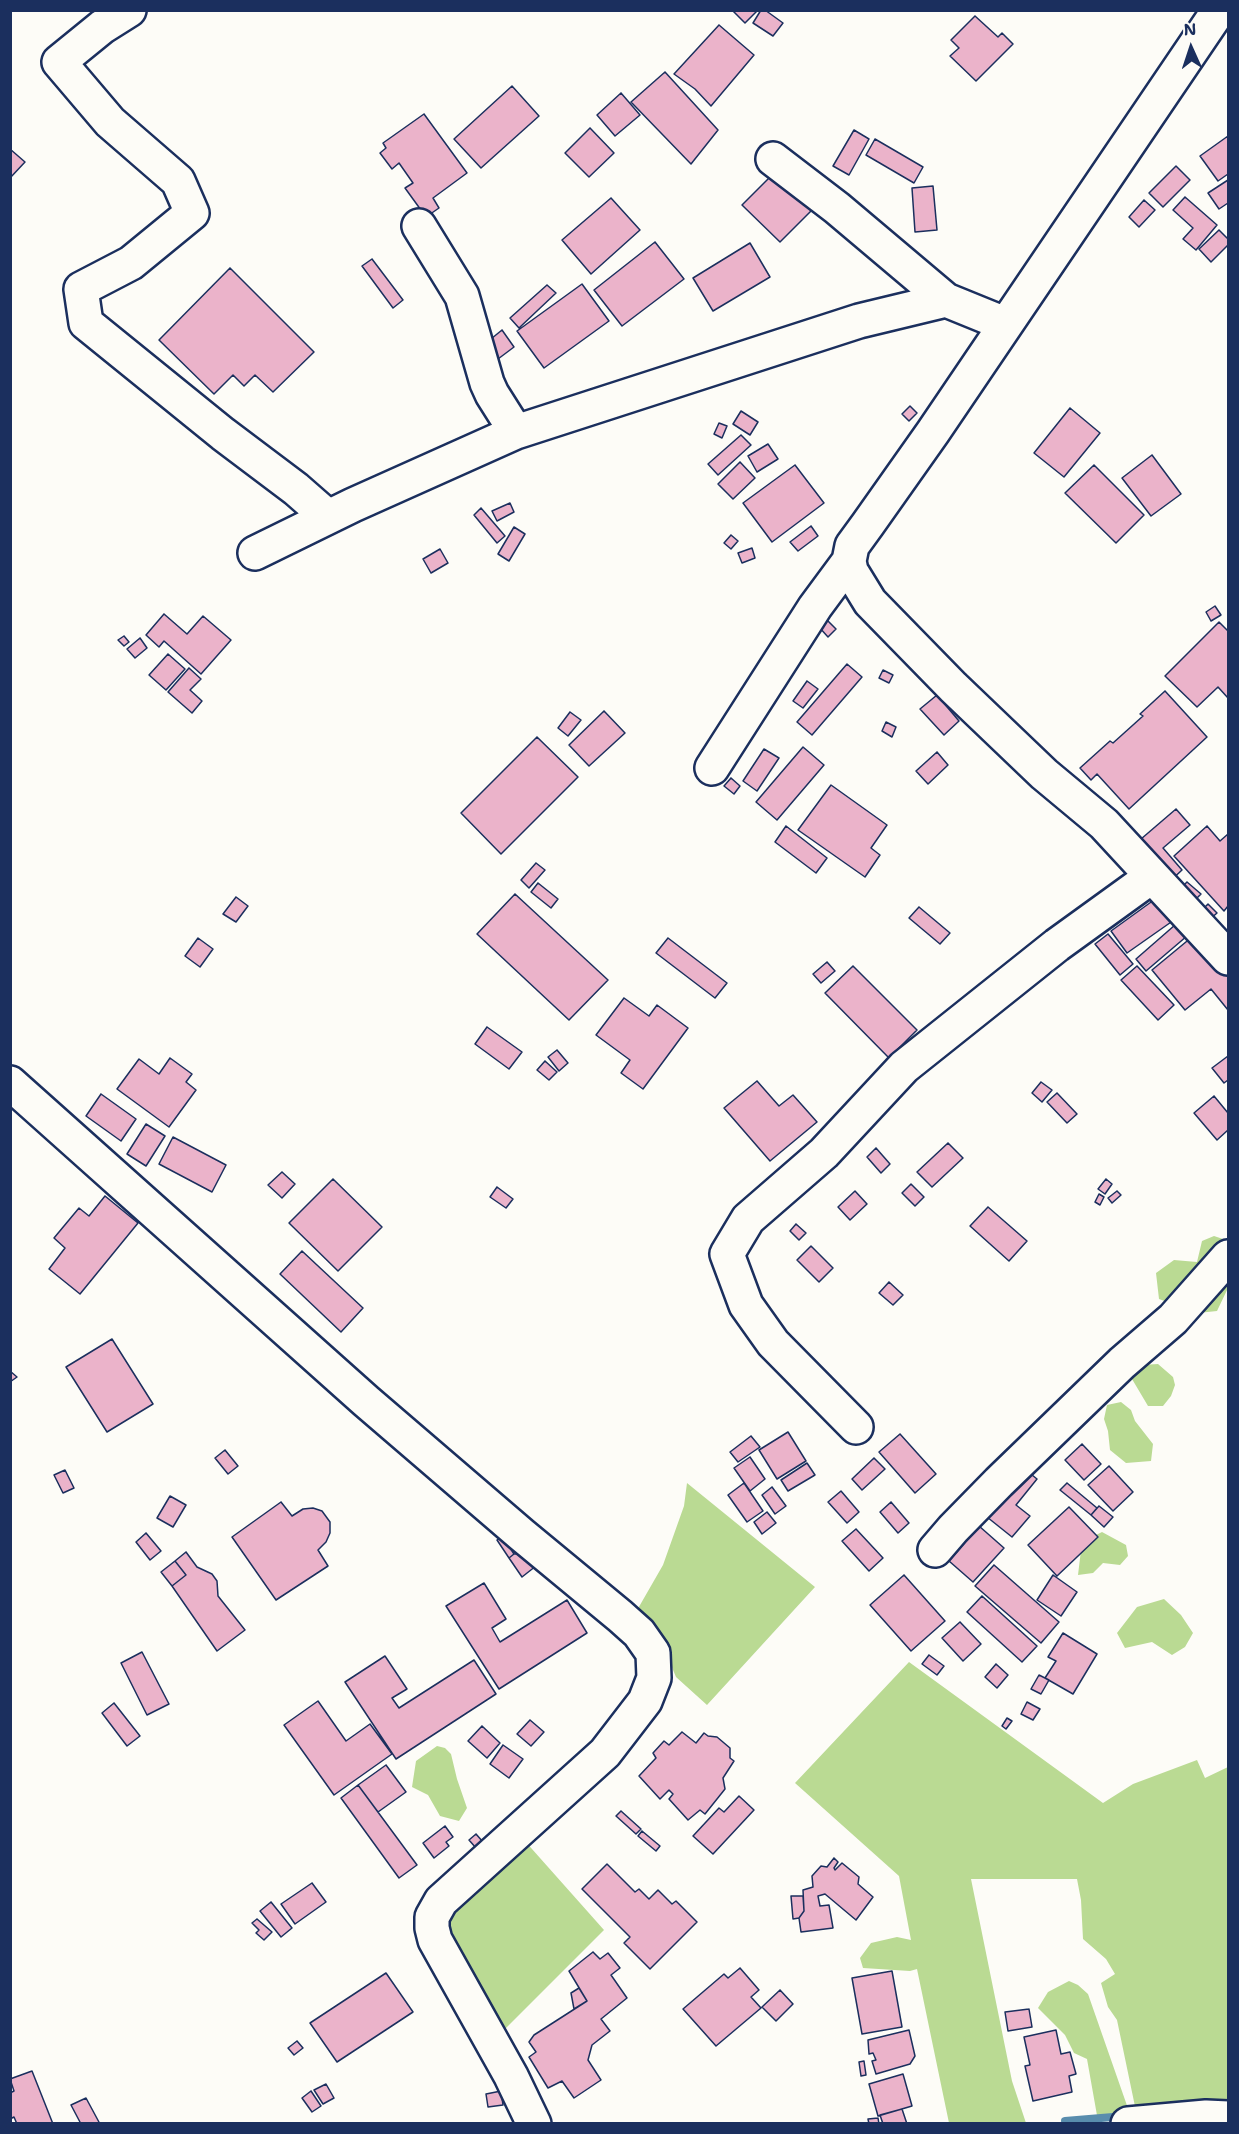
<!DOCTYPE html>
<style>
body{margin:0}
#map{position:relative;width:1239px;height:2134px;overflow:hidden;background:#fdfcf7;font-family:"Shantell Sans",sans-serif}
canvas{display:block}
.frame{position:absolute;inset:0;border:12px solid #1b2f5e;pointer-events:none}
.north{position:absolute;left:1161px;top:18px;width:60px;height:60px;-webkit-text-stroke:4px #fdfcf7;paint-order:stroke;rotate:357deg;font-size:16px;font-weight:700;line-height:24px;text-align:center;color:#1b2f5e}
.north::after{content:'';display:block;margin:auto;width:21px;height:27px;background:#1b2f5e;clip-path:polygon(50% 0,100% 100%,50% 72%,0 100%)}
</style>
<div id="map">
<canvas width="1239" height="2134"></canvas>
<div class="frame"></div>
<div class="north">N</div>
</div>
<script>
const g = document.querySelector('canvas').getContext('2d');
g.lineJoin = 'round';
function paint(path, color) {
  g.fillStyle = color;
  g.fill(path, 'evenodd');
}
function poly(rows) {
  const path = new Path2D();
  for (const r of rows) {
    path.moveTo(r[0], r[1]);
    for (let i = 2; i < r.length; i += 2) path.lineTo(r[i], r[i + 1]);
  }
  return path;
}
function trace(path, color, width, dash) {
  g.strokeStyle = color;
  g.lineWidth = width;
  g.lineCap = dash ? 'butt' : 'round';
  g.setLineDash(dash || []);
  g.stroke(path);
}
const green = poly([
 [1214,1236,1223,1239,1228,1264,1228,1288,1217,1311,1198,1313,1159,1299,1156,1273,1174,1260,1197,1262,1202,1241],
 [1158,1364,1173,1377,1175,1385,1171,1396,1163,1406,1148,1406,1132,1379,1142,1365],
 [1121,1402,1131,1410,1135,1421,1153,1444,1151,1461,1126,1463,1110,1450,1108,1431,1104,1419,1107,1405],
 [687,1483,815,1587,707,1705,676,1677,663,1646,636,1612,663,1565,684,1506],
 [1102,1532,1126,1545,1128,1556,1120,1565,1103,1563,1093,1573,1078,1575,1082,1542],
 [1164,1599,1181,1615,1193,1633,1185,1647,1172,1655,1152,1642,1125,1648,1117,1633,1137,1607],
 [909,1662,1103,1803,1133,1784,1197,1760,1205,1778,1228,1767,1228,2112,1137,2116,1117,2020,1108,2007,1101,1983,1115,1974,1106,1959,1083,1939,1081,1900,1077,1879,971,1879,1012,2081,1026,2123,949,2123,917,1969,910,1971,863,1968,860,1958,871,1943,897,1937,911,1940,899,1876,795,1783],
 [437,1746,445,1748,451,1754,457,1779,467,1808,459,1821,440,1816,428,1795,412,1787,416,1761],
 [524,1840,604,1930,499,2035,447,1949,444,1911],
 [1069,1981,1078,1985,1088,1994,1131,2117,1098,2121,1087,2059,1074,2053,1065,2035,1038,2008,1048,1992]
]);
const stream = poly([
 [1065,2121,1125,2116]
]);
const building = poly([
 [732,10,758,10,745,23,732,10],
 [761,10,765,10,783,23,773,36,753,23,761,10],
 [975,16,998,37,1002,33,1013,44,976,81,950,56,959,48,951,40,975,16],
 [719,25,754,55,711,106,695,89,674,74,719,25],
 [665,72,718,130,691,164,631,102,665,72],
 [512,86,539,116,481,168,454,139,512,86],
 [621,93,640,115,615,136,597,115,621,93],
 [424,114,467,173,433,198,439,208,426,217,405,188,413,183,399,163,392,169,380,153,386,148,383,143,424,114],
 [590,128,614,153,589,177,565,153,590,128],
 [854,130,869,139,849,175,833,166,854,130],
 [1228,136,1228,174,1218,181,1200,156,1228,136],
 [875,139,923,167,914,183,866,155,875,139],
 [10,149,25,162,10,178,10,149],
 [1176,166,1190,180,1163,207,1149,193,1176,166],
 [777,170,815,207,780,242,742,205,777,170],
 [1228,180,1228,203,1219,209,1208,193,1228,180],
 [933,186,937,230,915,232,912,188,933,186],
 [1185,197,1217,225,1196,250,1183,239,1193,228,1173,210,1185,197],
 [611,198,640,230,591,274,562,240,611,198],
 [1144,200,1155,210,1139,227,1129,217,1144,200],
 [1219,230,1228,239,1228,245,1211,262,1199,249,1219,230],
 [655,242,684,279,622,326,594,290,655,242],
 [750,243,770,277,713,311,693,278,750,243],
 [372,259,403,300,393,308,362,266,372,259],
 [230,268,314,352,273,392,255,375,244,386,233,375,214,394,159,340,230,268],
 [582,284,609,321,544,368,517,331,582,284],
 [547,285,556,293,519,328,510,318,547,285],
 [502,330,514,347,498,359,486,343,502,330],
 [910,406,917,413,909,421,902,414,910,406],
 [1070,408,1100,433,1064,477,1034,453,1070,408],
 [741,411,758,422,750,435,733,424,741,411],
 [719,423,727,426,722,438,714,434,719,423],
 [741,435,751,445,718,475,708,464,741,435],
 [768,444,778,459,757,472,748,456,768,444],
 [1152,455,1181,494,1151,516,1122,478,1152,455],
 [740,462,755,478,733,499,718,484,740,462],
 [795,465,824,503,772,542,743,503,795,465],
 [1094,465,1144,515,1116,543,1065,493,1094,465],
 [510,503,514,512,497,521,492,511,510,503],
 [481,508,505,536,497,543,474,515,481,508],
 [811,526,818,536,798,551,790,542,811,526],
 [514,527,525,534,509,561,498,554,514,527],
 [731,535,738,541,731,549,724,543,731,535],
 [752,548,755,558,742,563,738,553,752,548],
 [440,549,448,563,431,573,423,559,440,549],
 [1215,606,1221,615,1211,621,1206,612,1215,606],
 [164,614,187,634,203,616,231,640,201,674,164,641,159,647,146,635,164,614],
 [827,620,836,629,828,637,819,627,827,620],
 [1219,622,1228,631,1228,698,1218,687,1197,707,1165,676,1219,622],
 [124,636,129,642,124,646,118,640,124,636],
 [140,638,147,648,135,658,127,649,140,638],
 [168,654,185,669,166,690,149,675,168,654],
 [847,664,862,677,812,735,797,722,847,664],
 [189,668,201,679,190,690,202,701,192,713,168,692,189,668],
 [883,670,893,675,889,683,879,678,883,670],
 [807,681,818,689,803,708,793,701,807,681],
 [1165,691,1207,737,1129,809,1097,774,1091,780,1080,768,1110,741,1113,743,1143,716,1140,714,1165,691],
 [937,695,959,721,944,735,920,709,937,695],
 [604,711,625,733,589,766,569,745,604,711],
 [570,712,581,720,568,736,558,728,570,712],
 [886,722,896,727,892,737,882,731,886,722],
 [537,737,578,777,501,854,461,813,537,737],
 [803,747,824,765,777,820,756,802,803,747],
 [764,749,779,758,757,791,743,781,764,749],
 [937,752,948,765,928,784,916,771,937,752],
 [731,778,740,786,734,794,724,786,731,778],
 [831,785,887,825,871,848,880,855,865,877,798,830,831,785],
 [1176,809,1190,825,1163,848,1182,870,1167,884,1134,845,1176,809],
 [786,826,827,858,816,873,775,842,786,826],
 [1207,826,1220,841,1228,834,1228,906,1224,911,1174,856,1207,826],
 [536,863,545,870,529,888,521,880,536,863],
 [1187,882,1201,894,1192,903,1179,890,1187,882],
 [538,883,558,899,551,908,531,892,538,883],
 [515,894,608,980,569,1020,477,934,515,894],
 [236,897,248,906,236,922,223,914,236,897],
 [1158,897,1174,920,1127,953,1111,931,1158,897],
 [1208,904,1217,913,1209,920,1200,912,1208,904],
 [919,907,950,933,940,944,909,918,919,907],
 [1183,918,1194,930,1146,971,1136,959,1183,918],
 [1198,932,1228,968,1228,1010,1211,989,1185,1010,1152,970,1198,932],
 [1108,934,1133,964,1120,975,1095,944,1108,934],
 [198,938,213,949,200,967,185,956,198,938],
 [668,938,727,983,715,998,656,953,668,938],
 [827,962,835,971,821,983,813,974,827,962],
 [853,966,917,1030,889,1058,825,993,853,966],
 [1137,966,1174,1005,1158,1020,1121,980,1137,966],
 [624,998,649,1016,657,1005,688,1028,643,1089,621,1073,630,1060,596,1035,624,998],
 [487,1027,522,1052,509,1069,475,1044,487,1027],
 [557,1050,568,1063,559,1071,548,1057,557,1050],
 [1228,1056,1228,1080,1224,1083,1212,1068,1228,1056],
 [170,1058,192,1074,186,1082,196,1090,169,1127,117,1089,139,1059,159,1074,170,1058],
 [545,1061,557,1072,549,1080,537,1070,545,1061],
 [757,1081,779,1106,793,1095,817,1122,770,1161,724,1108,757,1081],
 [1041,1082,1052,1090,1042,1102,1032,1093,1041,1082],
 [1057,1093,1077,1114,1067,1123,1047,1102,1057,1093],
 [101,1094,136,1119,121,1141,86,1116,101,1094],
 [1214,1096,1228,1113,1228,1130,1217,1140,1194,1113,1214,1096],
 [146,1124,165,1136,146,1166,127,1154,146,1124],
 [173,1137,226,1165,212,1192,159,1164,173,1137],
 [948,1143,963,1158,932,1187,917,1172,948,1143],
 [876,1148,890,1164,881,1173,867,1157,876,1148],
 [282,1172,295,1184,282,1198,268,1185,282,1172],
 [333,1179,382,1227,338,1271,289,1223,333,1179],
 [1106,1179,1112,1184,1105,1194,1098,1189,1106,1179],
 [911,1184,924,1197,915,1206,902,1193,911,1184],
 [497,1187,513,1199,506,1208,490,1197,497,1187],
 [855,1191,867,1204,850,1220,838,1207,855,1191],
 [1117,1191,1121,1195,1112,1203,1108,1198,1117,1191],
 [1099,1194,1104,1197,1100,1205,1095,1202,1099,1194],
 [105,1196,138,1223,80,1294,49,1269,65,1248,54,1238,79,1208,89,1216,105,1196],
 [988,1207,1027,1241,1009,1261,970,1226,988,1207],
 [796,1224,806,1233,799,1240,790,1231,796,1224],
 [811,1246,833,1268,819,1282,797,1260,811,1246],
 [302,1251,363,1308,341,1332,280,1274,302,1251],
 [889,1282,903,1295,893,1305,879,1293,889,1282],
 [112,1339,153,1404,107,1432,66,1367,112,1339],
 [10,1371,17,1377,10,1382,10,1371],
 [788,1432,806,1461,777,1479,759,1450,788,1432],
 [900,1434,936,1474,915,1493,879,1452,900,1434],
 [751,1436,760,1447,738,1462,730,1452,751,1436],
 [1082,1444,1101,1464,1084,1480,1065,1460,1082,1444],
 [225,1450,238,1466,228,1474,215,1458,225,1450],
 [750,1457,765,1479,750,1491,734,1468,750,1457],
 [874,1458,885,1469,862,1490,852,1479,874,1458],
 [807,1463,815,1475,788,1491,781,1480,807,1463],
 [1021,1466,1037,1479,1016,1505,1030,1516,1012,1537,982,1513,1021,1466],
 [1109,1466,1133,1492,1113,1511,1088,1485,1109,1466],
 [65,1470,74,1488,63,1493,54,1475,65,1470],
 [744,1483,763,1511,747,1522,728,1495,744,1483],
 [1067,1483,1097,1508,1091,1515,1060,1490,1067,1483],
 [772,1487,786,1506,775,1514,762,1495,772,1487],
 [841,1491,859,1512,847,1523,828,1502,841,1491],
 [170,1496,186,1505,173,1527,157,1518,170,1496],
 [281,1502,292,1516,303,1509,313,1508,322,1511,330,1522,330,1533,326,1542,318,1550,328,1566,276,1600,232,1537,281,1502],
 [891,1502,909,1523,898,1533,880,1512,891,1502],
 [1099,1506,1113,1517,1104,1527,1091,1515,1099,1506],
 [1069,1507,1098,1537,1057,1576,1028,1545,1069,1507],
 [767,1512,776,1523,762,1534,754,1522,767,1512],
 [979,1526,1004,1548,973,1582,949,1561,979,1526],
 [856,1529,883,1558,869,1571,842,1541,856,1529],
 [146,1533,161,1551,150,1560,136,1542,146,1533],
 [503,1537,514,1554,509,1558,497,1540,503,1537],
 [186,1552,197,1567,212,1574,217,1581,218,1596,245,1630,217,1651,172,1586,186,1575,175,1561,186,1552],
 [531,1553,541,1562,522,1577,509,1558,514,1554,531,1553],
 [175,1561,186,1575,172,1586,161,1572,175,1561],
 [994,1565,1059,1622,1041,1643,975,1586,994,1565],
 [904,1575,945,1621,911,1651,870,1605,904,1575],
 [1053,1575,1077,1592,1061,1616,1037,1600,1053,1575],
 [484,1583,506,1619,492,1628,500,1642,567,1600,587,1633,499,1689,446,1606,484,1583],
 [982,1596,1037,1646,1022,1662,967,1612,982,1596],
 [960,1622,981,1644,963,1661,942,1638,960,1622],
 [1063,1633,1097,1654,1073,1694,1045,1678,1056,1661,1048,1657,1063,1633],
 [142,1652,169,1704,147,1715,121,1663,142,1652],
 [929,1655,944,1666,937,1675,922,1664,929,1655],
 [385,1656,407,1689,392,1698,399,1708,474,1660,496,1694,396,1759,345,1682,385,1656],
 [996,1664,1008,1675,997,1688,985,1677,996,1664],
 [1039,1675,1049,1680,1041,1694,1031,1689,1039,1675],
 [318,1701,346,1741,370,1724,392,1754,334,1795,284,1725,318,1701],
 [1027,1702,1040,1709,1033,1720,1021,1714,1027,1702],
 [114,1703,140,1736,127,1746,102,1713,114,1703],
 [1007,1718,1012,1721,1006,1729,1002,1726,1007,1718],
 [530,1720,544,1732,531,1746,517,1734,530,1720],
 [482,1726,500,1743,487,1758,468,1741,482,1726],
 [682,1732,696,1743,704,1733,708,1736,717,1737,730,1748,730,1758,734,1761,723,1778,725,1789,705,1814,700,1810,688,1820,669,1799,673,1794,669,1790,660,1799,639,1776,656,1758,653,1753,664,1741,669,1745,682,1732],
 [503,1745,523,1759,509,1778,490,1764,503,1745],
 [386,1765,406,1792,378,1812,358,1785,386,1765],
 [358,1785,417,1865,399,1878,341,1798,358,1785],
 [739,1796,754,1810,713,1854,693,1836,719,1808,724,1812,739,1796],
 [621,1811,641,1829,636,1834,616,1816,621,1811],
 [445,1826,453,1837,446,1842,449,1846,434,1858,423,1843,445,1826],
 [642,1831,660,1846,656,1851,638,1836,642,1831],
 [476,1834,483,1842,476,1848,469,1840,476,1834],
 [834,1858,838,1862,834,1868,835,1870,842,1863,859,1877,858,1884,873,1897,856,1920,825,1894,818,1896,820,1906,829,1905,833,1928,801,1932,799,1918,804,1911,803,1890,813,1887,812,1876,821,1866,827,1867,834,1858],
 [607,1864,635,1892,639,1889,649,1899,658,1890,672,1904,676,1901,697,1922,650,1969,624,1943,630,1937,582,1889,607,1864],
 [312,1883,326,1902,295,1924,281,1904,312,1883],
 [791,1896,803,1896,804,1911,799,1918,793,1919,791,1896],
 [271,1902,292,1928,281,1937,260,1911,271,1902],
 [257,1919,272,1932,264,1940,256,1933,259,1930,252,1923,257,1919],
 [593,1952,600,1959,608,1953,620,1968,611,1975,627,1998,601,2019,610,2031,592,2045,588,2060,601,2080,574,2098,562,2081,548,2088,529,2057,536,2052,529,2042,534,2035,587,2001,569,1971,593,1952],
 [740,1968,759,1990,751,1997,761,2008,716,2046,683,2009,724,1974,728,1978,740,1968],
 [892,1971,902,2027,862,2034,852,1978,892,1971],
 [386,1973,413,2012,337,2062,310,2023,386,1973],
 [579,1988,587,2001,574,2009,571,1993,579,1988],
 [780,1990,793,2004,776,2021,762,2007,780,1990],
 [1029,2009,1032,2027,1008,2031,1005,2012,1029,2009],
 [909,2030,915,2056,910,2064,876,2074,872,2061,876,2060,873,2053,869,2054,868,2040,909,2030],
 [1056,2030,1061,2054,1070,2052,1076,2074,1069,2076,1072,2092,1033,2101,1025,2066,1030,2065,1024,2037,1056,2030],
 [297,2041,303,2048,294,2055,288,2048,297,2041],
 [864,2061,866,2075,861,2076,859,2062,864,2061],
 [32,2071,53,2124,17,2124,14,2117,10,2119,10,2093,14,2091,10,2079,32,2071],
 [903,2074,912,2106,878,2116,869,2084,903,2074],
 [326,2084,334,2098,323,2104,314,2090,326,2084],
 [311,2091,321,2106,312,2112,302,2098,311,2091],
 [501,2091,503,2105,488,2107,486,2094,501,2091],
 [86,2098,100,2124,81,2124,71,2105,86,2098],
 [902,2109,907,2124,883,2124,880,2115,902,2109],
 [878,2118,879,2124,869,2124,868,2119,878,2118]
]);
const minor = poly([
 [129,10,102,27,59,62,110,122,178,181,192,213,131,263,81,289,86,323,223,434,296,489,328,517],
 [1219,10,933,432,868,524,852,546,849,561,851,571,870,602,953,687,1044,774,1104,824,1228,958],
 [773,159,837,208,946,300,1005,324],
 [419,226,462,296,487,383,492,394,516,432],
 [255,553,353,505,516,432,859,321,946,300],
 [712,768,815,607,849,561],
 [10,1083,366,1401,522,1535,620,1616,639,1633,653,1653,654,1678,645,1701,605,1753,441,1901,432,1917,432,1928,435,1940,511,2076,534,2124],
 [856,1427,773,1343,746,1305,727,1254,748,1219,824,1153,904,1067,1057,945,1151,877],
 [935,1550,953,1529,999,1482,1122,1363,1173,1319,1228,1257],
 [1128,2124,1206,2117,1228,2118]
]);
paint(green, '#bada93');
trace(stream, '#598dad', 8);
paint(building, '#ebb3ca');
trace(building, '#1b2f5e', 1.5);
trace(minor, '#1b2f5e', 38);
trace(minor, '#fdfcf7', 33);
</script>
